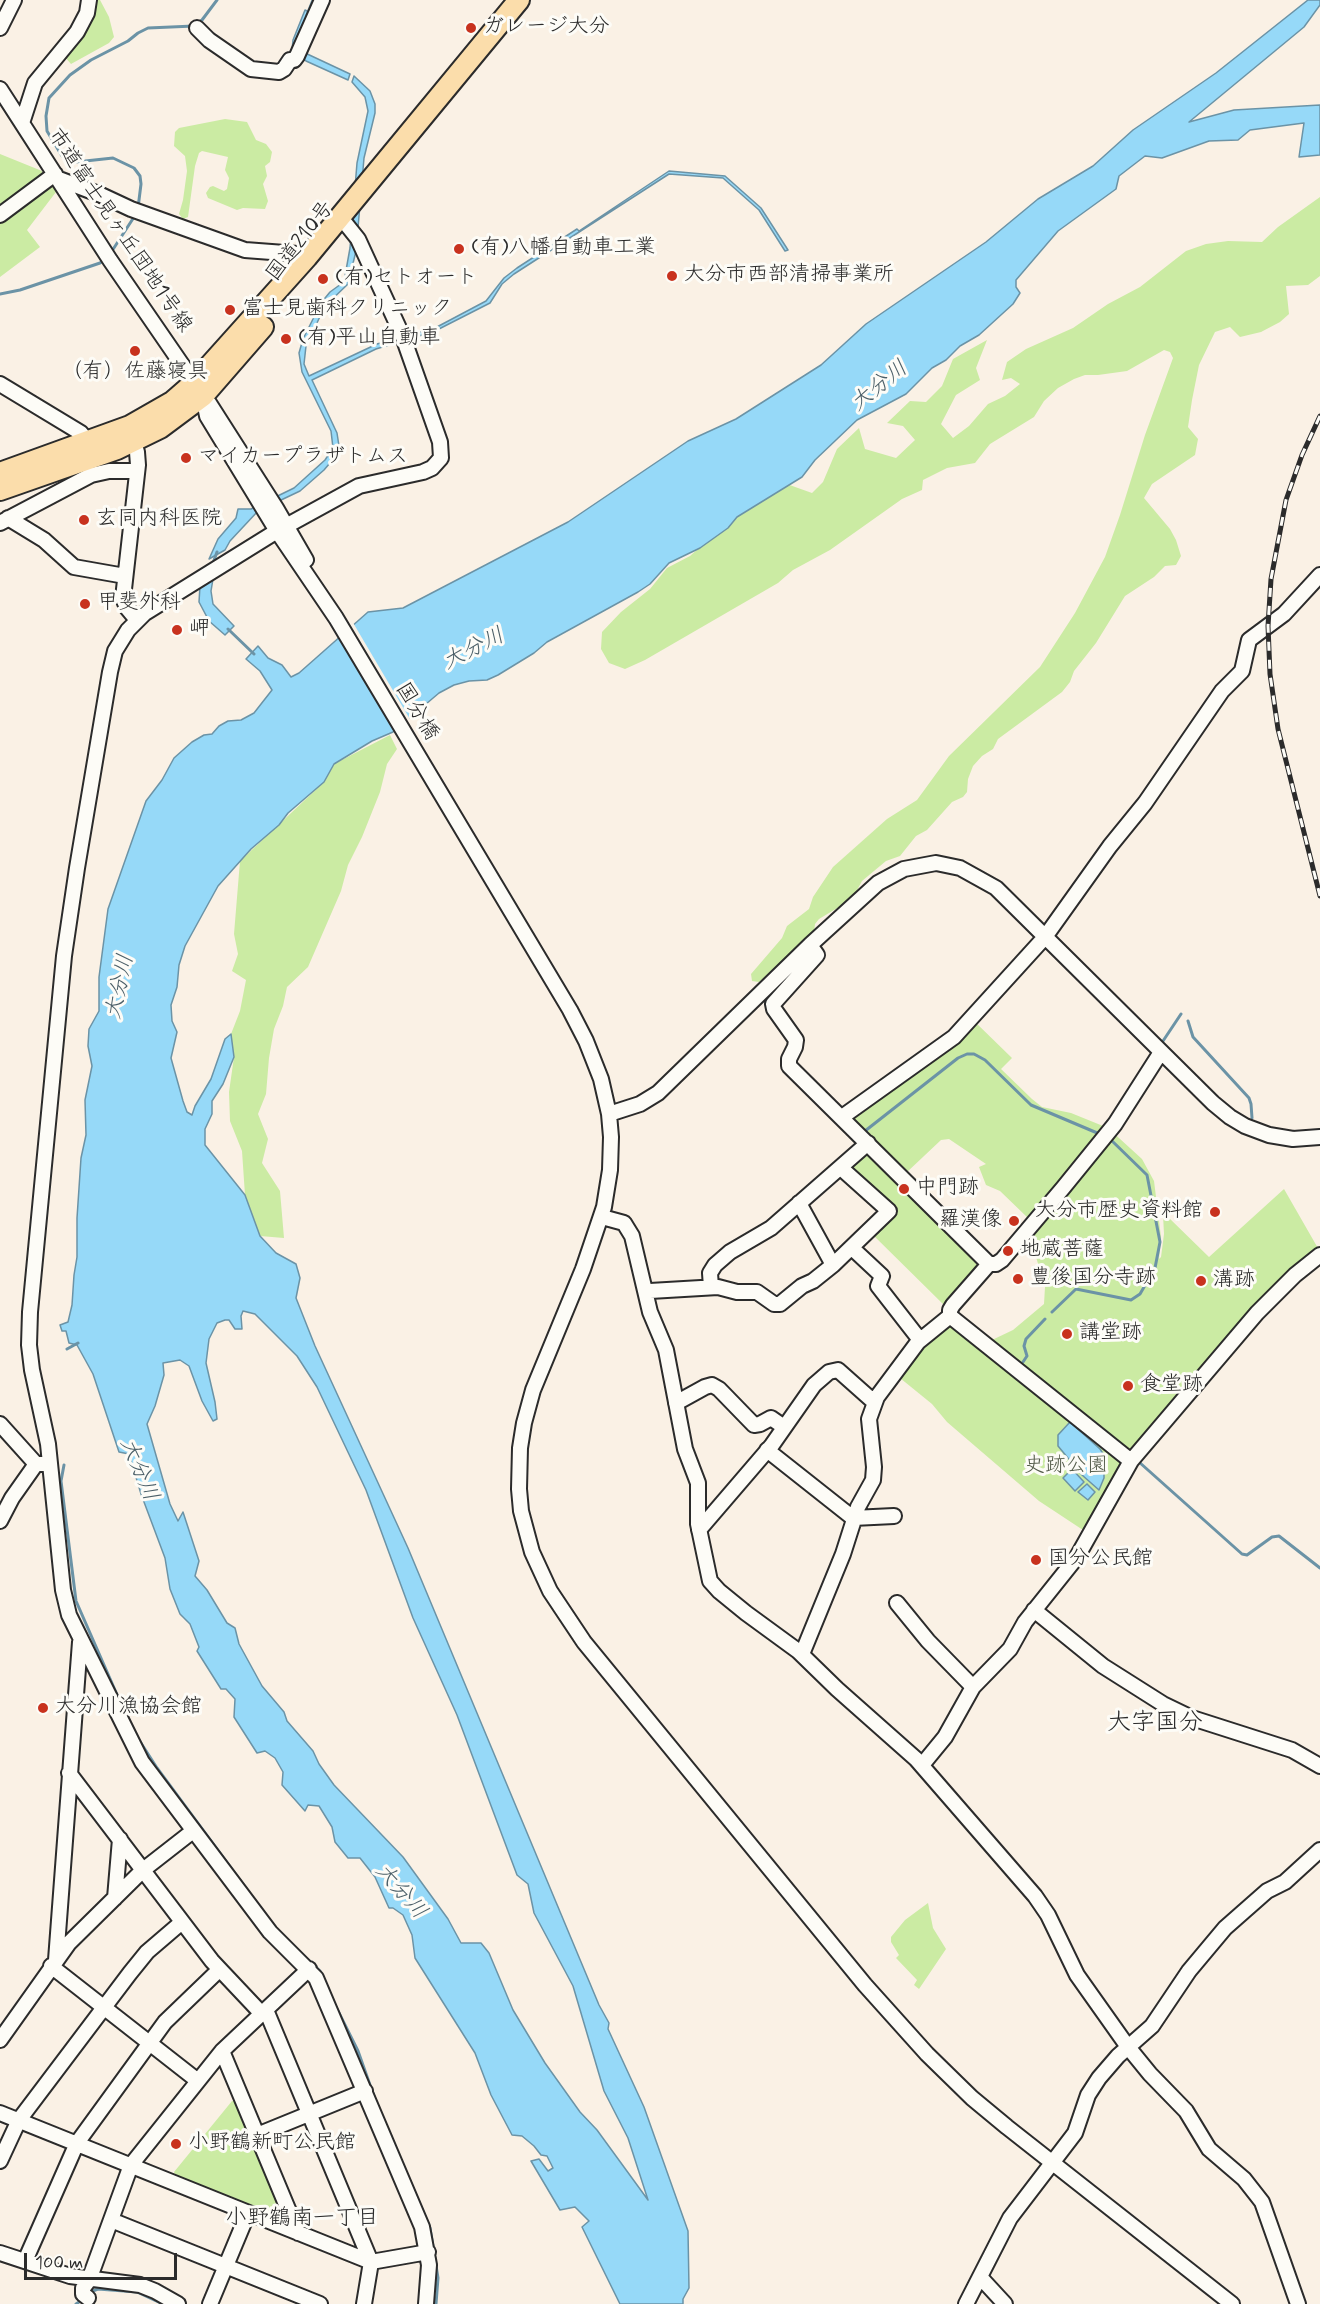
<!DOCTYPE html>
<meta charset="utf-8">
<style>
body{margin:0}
#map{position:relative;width:1320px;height:2304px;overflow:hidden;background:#faf1e5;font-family:Mynerve,sans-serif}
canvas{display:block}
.scale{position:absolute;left:24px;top:2253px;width:153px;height:27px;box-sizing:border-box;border:3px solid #2b2b2b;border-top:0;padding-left:8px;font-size:18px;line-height:21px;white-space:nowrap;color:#2b2b2b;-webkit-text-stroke:4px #fdfcf7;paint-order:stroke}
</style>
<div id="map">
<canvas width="1320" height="2304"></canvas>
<div class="scale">100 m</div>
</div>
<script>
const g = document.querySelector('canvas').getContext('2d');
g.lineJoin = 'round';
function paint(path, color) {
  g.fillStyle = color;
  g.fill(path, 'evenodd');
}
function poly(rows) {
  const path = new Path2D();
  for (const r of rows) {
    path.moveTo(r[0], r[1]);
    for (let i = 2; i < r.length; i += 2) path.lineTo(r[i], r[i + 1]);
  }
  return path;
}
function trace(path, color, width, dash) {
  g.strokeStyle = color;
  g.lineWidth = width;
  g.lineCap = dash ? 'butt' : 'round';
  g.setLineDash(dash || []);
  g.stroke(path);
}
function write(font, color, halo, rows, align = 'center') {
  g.font = font + ' Mynerve,"Klee One",sans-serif';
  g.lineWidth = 6;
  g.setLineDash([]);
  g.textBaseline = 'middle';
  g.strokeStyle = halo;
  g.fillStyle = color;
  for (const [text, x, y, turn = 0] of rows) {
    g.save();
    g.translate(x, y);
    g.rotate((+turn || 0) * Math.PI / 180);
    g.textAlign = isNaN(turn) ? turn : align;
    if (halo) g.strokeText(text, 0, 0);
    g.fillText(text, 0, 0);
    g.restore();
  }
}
const green = poly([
 [93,0,100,0,109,17,114,37,109,43,71,64,64,56],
 [225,119,247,122,256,140,266,144,272,152,270,162,265,166,267,176,263,184,268,201,265,209,243,208,237,210,208,198,206,193,210,187,213,186,224,191,227,189,229,178,225,170,228,157,202,151,199,153,195,166,188,217,183,219,179,214,183,200,187,171,185,156,174,146,175,132,179,128],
 [0,154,42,171,42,177,0,209],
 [50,181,56,192,27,230,40,247,0,277,0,220],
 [1320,197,1320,276,1308,285,1286,286,1289,314,1280,322,1261,332,1240,337,1230,327,1215,332,1199,365,1192,400,1188,427,1198,439,1195,455,1152,484,1144,498,1170,529,1176,540,1181,556,1176,565,1165,566,1154,577,1125,596,1096,643,1074,671,1070,682,1062,692,998,739,993,749,982,756,973,766,968,779,967,792,963,797,952,802,927,830,916,836,900,856,886,861,862,881,855,894,844,904,819,919,815,924,814,932,805,945,767,976,759,982,752,981,751,974,782,938,787,926,809,909,813,897,833,867,887,819,917,800,949,756,1040,667,1075,613,1105,557,1120,515,1145,435,1173,358,1170,352,1164,350,1127,371,1098,375,1085,375,1074,379,1058,388,1044,401,1034,417,990,444,975,463,947,468,923,480,922,490,902,499,830,550,793,570,778,583,645,660,625,669,609,663,601,649,602,632,621,612,650,589,667,568,690,556,736,515,784,483,812,493,823,482,837,449,859,428,865,449,896,458,915,440,903,426,887,423,910,401,926,402,942,386,953,359,987,340,976,368,980,380,956,395,941,424,953,438,969,426,988,404,1005,396,1020,384,1011,378,1002,380,1007,362,1026,349,1073,328,1108,304,1140,287,1186,251,1206,244,1228,241,1262,242,1278,227],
 [390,735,397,749,387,764,380,792,362,837,348,865,341,891,308,967,287,987,283,1006,274,1029,269,1058,266,1094,258,1114,268,1139,262,1163,280,1191,284,1238,260,1236,245,1195,242,1151,230,1121,229,1092,234,1057,231,1034,240,1011,246,980,232,971,238,954,234,934,240,861,324,782,334,764],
 [972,1019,1012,1058,1001,1069,1032,1099,1042,1107,1071,1113,1108,1128,1142,1159,1154,1181,1161,1237,1159,1259,1161,1257,1164,1234,1163,1215,1167,1216,1209,1257,1284,1189,1319,1250,1132,1454,1110,1434,1022,1365,992,1340,1013,1330,1044,1304,1045,1287,1036,1257,1017,1232,1028,1218,1000,1191,986,1185,979,1167,986,1164,949,1139,941,1140,906,1173,851,1117],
 [867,1146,983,1261,946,1307,871,1233,891,1210,844,1168],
 [948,1322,1127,1461,1086,1532,1039,1501,947,1422,932,1404,900,1378,903,1367],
 [928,1903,933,1928,946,1949,919,1989,914,1985,917,1980,896,1958,899,1955,891,1942,891,1937,905,1920],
 [232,2101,239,2101,285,2212,276,2219,176,2177,174,2172]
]);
const water = poly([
 [1308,0,1320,0,1320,5,1304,27,1189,122,1234,110,1320,105,1320,155,1299,157,1304,123,1250,130,1238,140,1209,141,1162,158,1145,156,1119,176,1116,189,1058,231,1016,280,1016,287,1020,293,1013,304,979,335,960,346,946,360,932,368,906,394,857,420,815,460,802,477,737,517,728,528,700,548,669,563,650,584,638,592,547,642,534,653,498,675,487,680,469,681,454,685,439,693,393,732,372,741,334,764,324,782,288,813,279,825,251,849,218,886,185,946,179,965,177,987,171,1005,172,1021,177,1032,171,1058,183,1101,187,1112,192,1115,195,1106,211,1079,225,1039,231,1034,234,1057,223,1084,212,1101,212,1114,205,1129,205,1145,245,1195,260,1236,276,1253,296,1264,300,1278,296,1298,315,1346,408,1548,599,2005,609,2023,608,2029,644,2107,688,2231,689,2288,683,2299,683,2304,620,2304,582,2227,589,2221,575,2207,560,2210,531,2161,539,2159,548,2171,553,2168,547,2156,541,2155,534,2146,522,2136,512,2135,491,2095,475,2053,415,1958,412,1935,403,1915,393,1908,389,1908,375,1877,360,1858,348,1858,335,1842,332,1827,319,1806,308,1805,305,1811,282,1785,283,1772,275,1758,265,1751,257,1753,234,1717,235,1699,226,1689,221,1689,197,1651,199,1647,190,1624,180,1614,170,1589,165,1558,141,1494,129,1454,119,1452,93,1374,77,1345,69,1343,66,1331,62,1331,60,1325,68,1322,72,1305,74,1275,77,1257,77,1218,81,1158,86,1135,85,1100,92,1066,88,1046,89,1029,99,1011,99,977,108,909,146,801,162,780,174,758,192,742,204,735,212,734,219,726,228,721,241,720,254,713,272,690,260,671,246,659,258,646,268,658,282,665,291,677,299,673,368,612,403,608,568,522,688,441,736,419,821,365,866,324,986,242,1038,199,1093,166,1133,130,1216,73,1308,0],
 [243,1311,255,1314,297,1356,317,1387,366,1490,413,1618,457,1715,517,1875,528,1884,534,1913,573,1986,604,2091,628,2138,648,2200,597,2130,580,2112,545,2063,513,2010,489,1953,481,1943,461,1943,448,1919,403,1857,334,1785,319,1764,313,1751,287,1721,284,1712,262,1686,239,1644,235,1628,227,1623,207,1590,195,1576,199,1561,183,1512,178,1521,170,1504,147,1424,155,1406,164,1375,163,1363,180,1360,189,1366,202,1401,213,1421,217,1419,215,1402,206,1363,209,1339,217,1323,225,1320,229,1320,235,1329,242,1329,241,1316,243,1311],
 [305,10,311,13,303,52,350,74,348,80,306,61,292,50,293,40,305,10],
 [354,76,370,91,375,104,375,113,364,158,356,251,348,284,325,306,306,346,304,364,309,376,377,344,435,328,486,301,504,278,517,268,577,229,579,231,669,171,725,176,761,208,788,250,785,251,759,210,723,178,669,174,514,274,502,284,490,303,435,331,376,349,312,380,337,433,339,446,335,457,324,470,300,491,258,511,230,541,225,550,209,559,218,539,236,518,238,509,251,509,294,488,325,460,333,448,331,431,302,372,299,353,303,339,321,303,330,292,341,284,345,276,350,248,357,163,368,111,365,97,352,82,354,76],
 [213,579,211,591,213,604,234,626,225,635,209,621,199,602,200,586,213,579],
 [1070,1422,1100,1449,1104,1455,1104,1478,1099,1490,1082,1475,1058,1446,1058,1435,1070,1422],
 [1072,1469,1084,1482,1075,1491,1063,1478,1072,1469],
 [1087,1484,1095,1492,1088,1500,1078,1492,1087,1484]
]);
const pier = poly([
 [352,621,411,721,396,733,337,634]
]);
const stream = poly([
 [307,15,313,0],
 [138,208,141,184,140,176,134,168,113,158,76,162,68,160,62,156,47,131,46,116,49,98,70,75,91,60,128,41,138,33,148,28,194,26,202,20,217,0],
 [110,254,136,214],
 [0,294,20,290,100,263,106,259],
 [212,566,217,552],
 [228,629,254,654],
 [1188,1021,1193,1037,1249,1098,1251,1104,1252,1118],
 [1163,1041,1181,1014],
 [865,1131,958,1058,967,1054,974,1054,985,1060,1031,1105,1102,1135],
 [1052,1312,1076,1289,1131,1300,1140,1294,1155,1268,1160,1242,1147,1175,1109,1138],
 [67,1349,78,1343],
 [1023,1362,1027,1356,1024,1346,1026,1339,1045,1319],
 [1139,1462,1242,1554,1247,1555,1272,1537,1279,1536,1320,1568],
 [64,1465,61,1481,76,1601,125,1713],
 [139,1740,157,1768,256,1902],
 [287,1940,320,1971,328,1989],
 [333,2001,358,2051,376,2102],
 [407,2174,430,2228,438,2278,436,2304],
 [90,2292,98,2289,137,2292,163,2304],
 [76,2304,79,2302]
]);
const minor = poly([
 [0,28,14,0],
 [197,28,209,40,251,69,279,72,284,69,290,60,294,60,297,56,322,0],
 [0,89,110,260,198,388],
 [22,123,35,83,77,32,87,13,89,0],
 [59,179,101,195,131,209,245,250,298,254,307,257],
 [0,215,55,174],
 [346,224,358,239,403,337,440,442,441,458,432,468,423,472,359,486,277,531,145,613,128,630,115,651,110,672,77,868,64,956,30,1312,29,1345,32,1370,48,1444,63,1590,69,1615,142,1762,270,1932,316,1978,422,2227,429,2265,426,2304],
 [0,384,81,433,89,443],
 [203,396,207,416,277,531,336,618,570,1010,586,1041,601,1079,609,1114,611,1137,610,1170,604,1207,583,1269,533,1390,524,1423,520,1448,519,1489,521,1511,532,1552,550,1591,584,1642,865,1985,927,2054,972,2098,1007,2127,1232,2304],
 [209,403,276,508,306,560],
 [134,442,137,452,138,465,123,598,127,608,137,620],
 [8,518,44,540,74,567,125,576],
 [0,523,91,475,109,471,137,471],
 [810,945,817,955,773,1004,774,1009,796,1040,795,1047,789,1059,789,1066,989,1264],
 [609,1114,640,1104,658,1093,810,945,878,883,904,869,936,863,960,868,996,888,1213,1103,1230,1117,1245,1126,1269,1135,1293,1139,1320,1137],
 [842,1117,954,1037,1045,937,1110,846,1145,803,1222,691,1242,671,1249,640,1284,614,1320,575],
 [799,1203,833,1265],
 [602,1217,624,1223,632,1236,650,1312,666,1350,685,1449,698,1483,698,1524,710,1581,719,1591,746,1613,798,1651,837,1689,916,1759,1035,1896,1048,1915,1077,1975,1128,2047,1150,2074,1186,2111,1209,2149,1244,2179,1262,2202,1298,2304],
 [852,1248,882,1276,878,1286,920,1340],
 [711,1287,710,1273,715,1265,730,1252,771,1228,868,1143],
 [650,1291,718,1287,737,1292,757,1292,774,1304,780,1304,802,1286,813,1281,833,1265,889,1211,841,1168],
 [950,1316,1131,1461],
 [676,1403,705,1387,712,1385,719,1389,754,1425,760,1424,771,1418,784,1427],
 [0,1424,36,1464,43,1464],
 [767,1450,853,1518,894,1516],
 [0,1521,12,1498,36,1464],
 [699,1530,772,1445,814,1385,829,1372,838,1370,874,1402],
 [897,1603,928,1641,973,1687],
 [1034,1610,1103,1666,1163,1704,1192,1718,1292,1750,1320,1766],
 [802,1654,843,1554,858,1507,873,1480,874,1467,869,1419,877,1397,918,1342,950,1316,950,1310,953,1305,989,1264,996,1264,1002,1260,1063,1188,1115,1124,1161,1052],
 [922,1765,945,1737,973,1687,1010,1649,1025,1622,1077,1557,1131,1461,1257,1313,1295,1275,1320,1255],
 [69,1773,212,1961,262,2014],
 [115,1898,120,1839],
 [56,1960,80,1642],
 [51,1966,198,2081],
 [266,2010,371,2262,364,2304],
 [0,2040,69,1943,143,1870,193,1831],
 [222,2051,298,2233],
 [0,2113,371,2262,428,2252],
 [257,2135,365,2091],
 [0,2161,19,2120,130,1973,147,1952,182,1922],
 [111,2220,320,2304],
 [0,2253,70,2276,140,2285,155,2291,178,2304],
 [25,2261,77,2143,165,2022,219,1970],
 [981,2278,1005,2304],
 [88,2298,83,2294,83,2288,89,2280,131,2165,222,2051,309,1969],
 [210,2304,248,2213],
 [966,2304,1010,2218,1075,2133,1088,2095,1099,2078,1118,2056,1152,2026,1189,1971,1225,1928,1267,1891,1285,1882,1320,1850]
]);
const highway = poly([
 [0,473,130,426,172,402,195,382,307,257,519,0],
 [0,490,117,449,160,428,203,396,263,327]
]);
const rail = poly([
 [1320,416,1302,455,1286,500,1271,579,1268,626,1270,674,1278,729,1320,896]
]);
const markers = [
 [471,28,6,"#c8321e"],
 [459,249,6,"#c8321e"],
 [672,276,6,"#c8321e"],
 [323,279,6,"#c8321e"],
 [230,310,6,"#c8321e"],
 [286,339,6,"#c8321e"],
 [135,351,6,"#c8321e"],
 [186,458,6,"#c8321e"],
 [84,520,6,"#c8321e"],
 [85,604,6,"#c8321e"],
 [177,630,6,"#c8321e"],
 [904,1189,6,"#c8321e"],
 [1215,1212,6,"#c8321e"],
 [1014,1221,6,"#c8321e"],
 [1008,1251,6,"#c8321e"],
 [1018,1279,6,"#c8321e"],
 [1201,1281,6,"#c8321e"],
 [1067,1334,6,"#c8321e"],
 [1128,1386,6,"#c8321e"],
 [1036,1560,6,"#c8321e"],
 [43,1708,6,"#c8321e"],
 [176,2144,6,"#c8321e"]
];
const poiNames = [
 ["ガレージ大分",483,28],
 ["(有)八幡自動車工業",471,249],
 ["大分市西部清掃事業所",684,276],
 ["(有)セトオート",335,279],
 ["富士見歯科クリニック",242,310],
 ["(有)平山自動車",298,339],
 ["（有）佐藤寝具",135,373,"center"],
 ["マイカープラザトムス",198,458],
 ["玄同内科医院",96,520],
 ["甲斐外科",97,604],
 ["岬",189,630],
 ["中門跡",916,1189],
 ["大分市歴史資料館",1203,1212,"right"],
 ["羅漢像",1002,1221,"right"],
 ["地蔵菩薩",1020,1251],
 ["豊後国分寺跡",1030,1279],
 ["溝跡",1213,1281],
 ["講堂跡",1079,1334],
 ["食堂跡",1140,1386],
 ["国分公民館",1048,1560],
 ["大分川漁協会館",55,1708],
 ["小野鶴新町公民館",188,2144]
];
const streetNames = [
 ["市道富士見ヶ丘団地1号線",119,231,56],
 ["国道210号",301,242,-52],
 ["国分橋",416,712,59]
];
const parkNames = [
 ["史跡公園",1066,1467]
];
const waterNames = [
 ["大分川",880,387,-39],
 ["大分川",474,650,-27],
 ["大分川",121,987,-78],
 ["大分川",138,1470,67],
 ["大分川",400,1892,49]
];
const neighbourhoodNames = [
 ["小野鶴南一丁目",302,2219]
];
const quarterNames = [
 ["大字国分",1155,1724]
];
paint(green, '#cbeba3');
paint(water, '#96d9f8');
trace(water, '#6b93a6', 1.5);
paint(pier, '#faf1e5');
trace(stream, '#6b93a6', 3);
trace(minor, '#2b2b2b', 18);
trace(highway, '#2b2b2b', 24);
trace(minor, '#fdfcf7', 14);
trace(highway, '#fbddab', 20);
trace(rail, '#2b2b2b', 5);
trace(rail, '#fdfcf7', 3, [9]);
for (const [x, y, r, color] of markers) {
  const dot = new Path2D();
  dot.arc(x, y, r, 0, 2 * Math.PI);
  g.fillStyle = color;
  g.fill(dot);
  trace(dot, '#fdfcf7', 2);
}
write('21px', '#2b2b2b', '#fdfcf7', poiNames, 'left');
write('21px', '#2b2b2b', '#fdfcf7', streetNames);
write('21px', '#535b49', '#fdfcf7', parkNames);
write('italic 22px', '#4b5f68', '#fdfcf7', waterNames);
write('22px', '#2b2b2b', '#fdfcf7', neighbourhoodNames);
write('24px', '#2b2b2b', '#fdfcf7', quarterNames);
</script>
